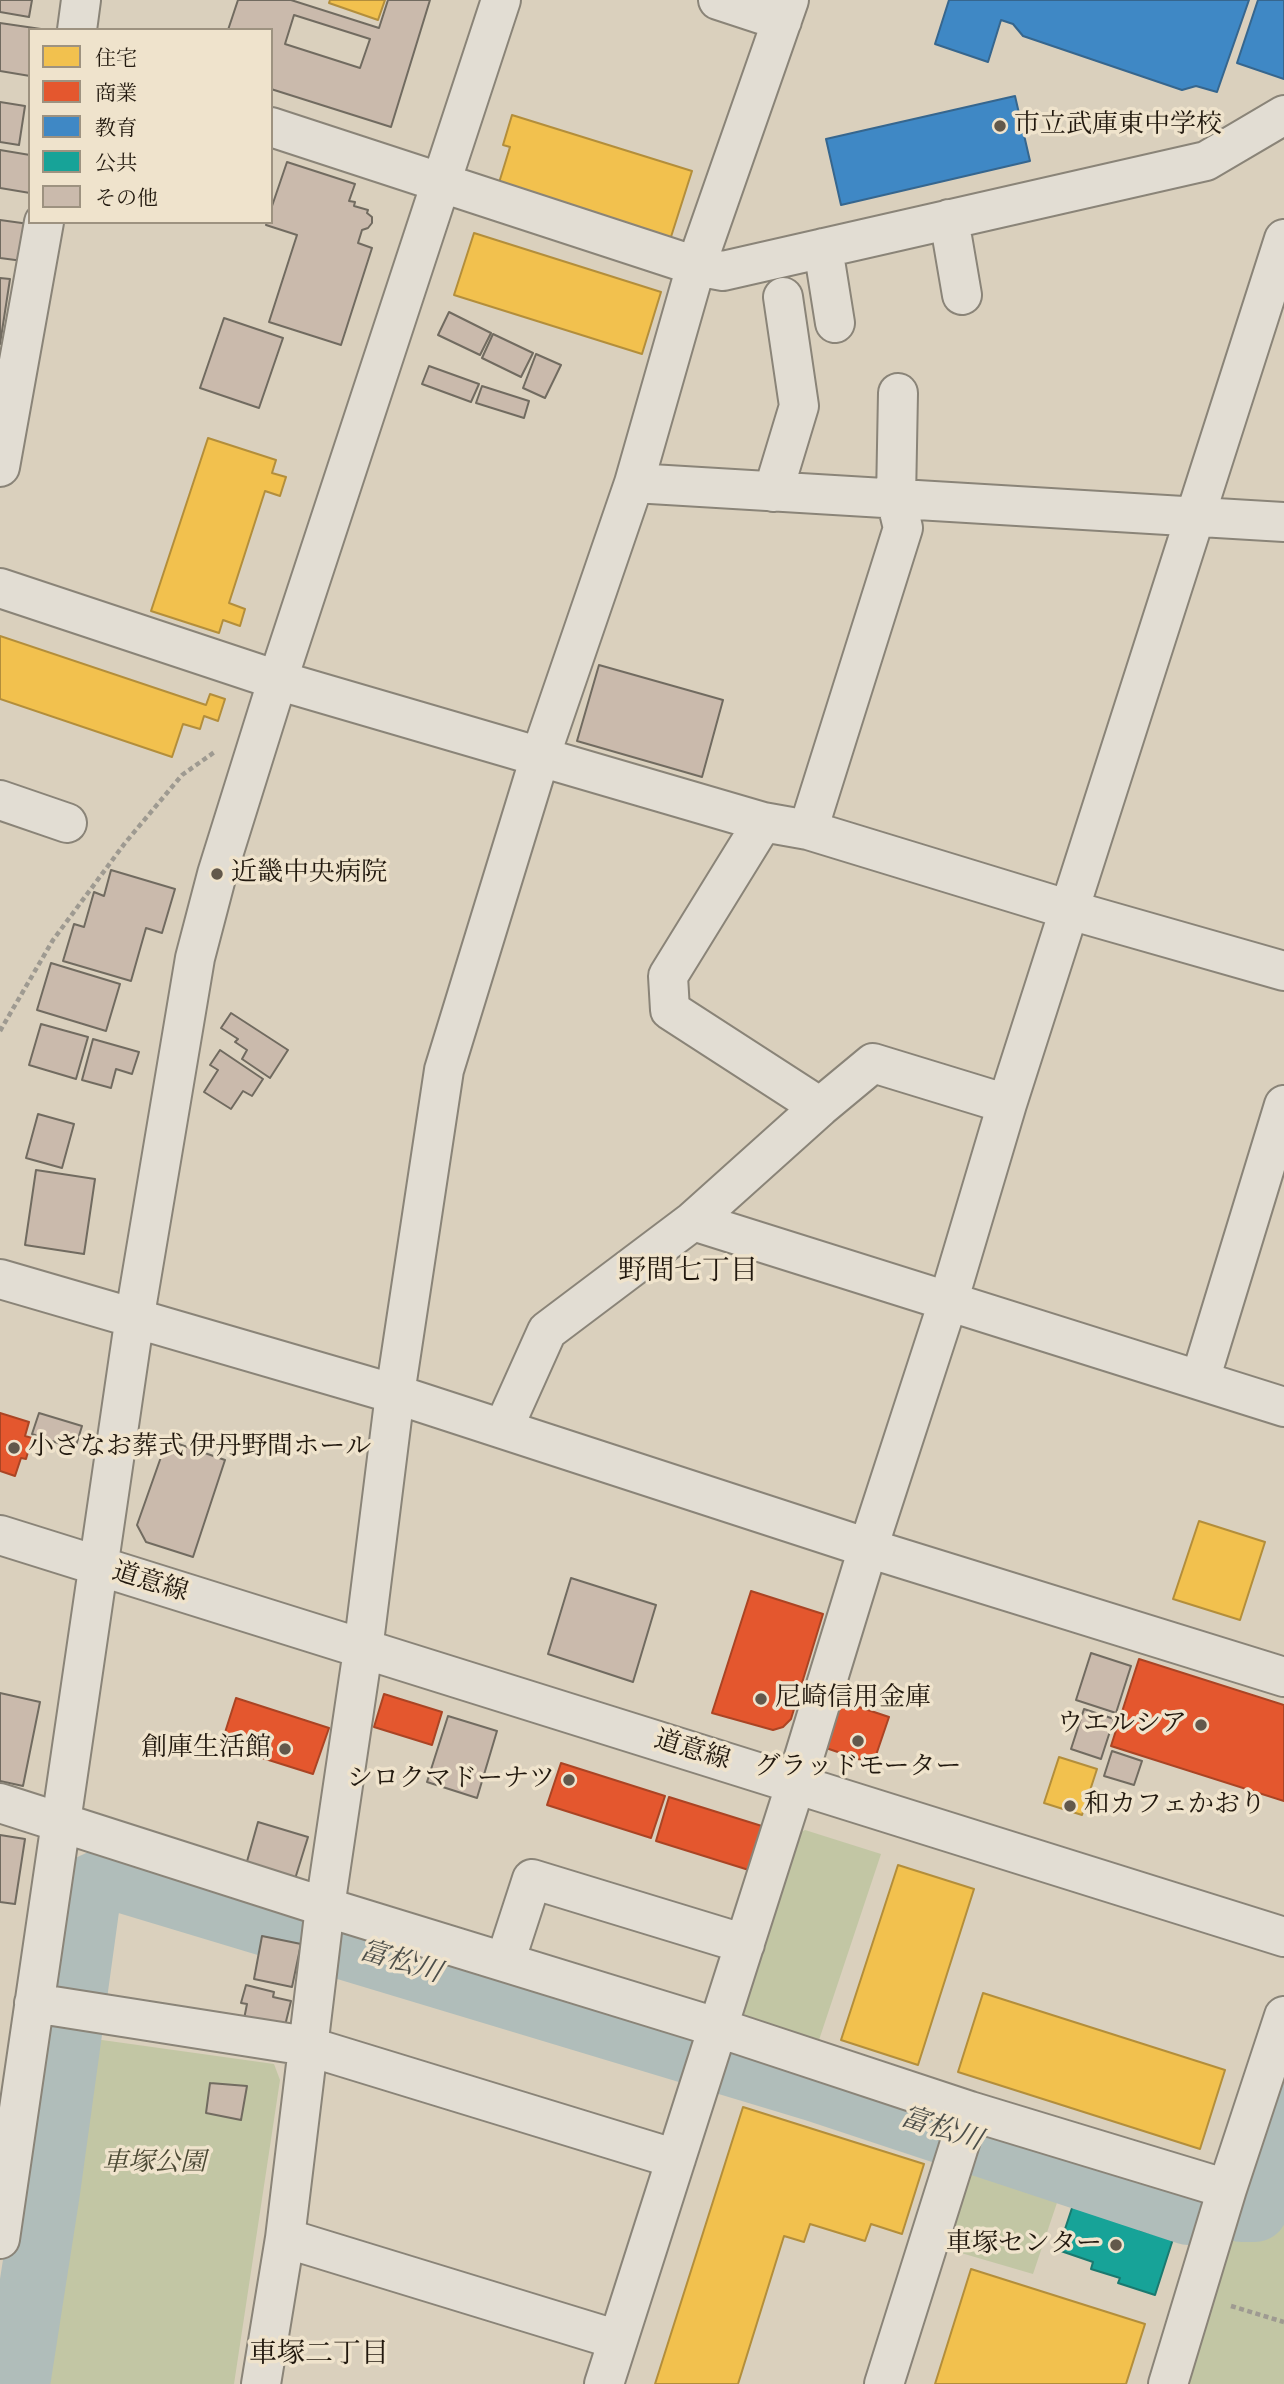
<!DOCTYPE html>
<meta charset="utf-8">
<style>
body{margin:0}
#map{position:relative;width:1284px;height:2384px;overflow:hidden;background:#dad0bd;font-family:"Libre Bodoni","Noto Serif JP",serif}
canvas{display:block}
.legend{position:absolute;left:28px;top:28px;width:245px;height:196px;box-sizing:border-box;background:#efe3cc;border:2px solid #9d9280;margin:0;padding:9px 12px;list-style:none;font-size:21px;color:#21180e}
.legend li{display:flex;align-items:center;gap:14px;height:35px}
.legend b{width:35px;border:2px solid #9d9280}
</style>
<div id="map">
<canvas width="1284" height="2384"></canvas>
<ul class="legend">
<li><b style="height:19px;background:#f2c14e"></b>住宅</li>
<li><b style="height:19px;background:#e4572e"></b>商業</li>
<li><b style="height:19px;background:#3f88c5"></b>教育</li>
<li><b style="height:19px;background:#17a398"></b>公共</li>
<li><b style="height:19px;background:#cabaac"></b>その他</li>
</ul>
</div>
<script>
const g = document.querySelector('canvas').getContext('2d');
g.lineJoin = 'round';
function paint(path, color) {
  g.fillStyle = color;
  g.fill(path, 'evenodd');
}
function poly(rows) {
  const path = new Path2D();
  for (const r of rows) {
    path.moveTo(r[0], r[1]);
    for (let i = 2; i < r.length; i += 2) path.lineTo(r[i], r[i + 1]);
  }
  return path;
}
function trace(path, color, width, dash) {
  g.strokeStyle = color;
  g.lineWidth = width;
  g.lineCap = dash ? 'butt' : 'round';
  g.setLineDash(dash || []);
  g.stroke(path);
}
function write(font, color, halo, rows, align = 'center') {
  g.font = font + ' "Libre Bodoni","Noto Serif JP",serif';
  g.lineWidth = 7;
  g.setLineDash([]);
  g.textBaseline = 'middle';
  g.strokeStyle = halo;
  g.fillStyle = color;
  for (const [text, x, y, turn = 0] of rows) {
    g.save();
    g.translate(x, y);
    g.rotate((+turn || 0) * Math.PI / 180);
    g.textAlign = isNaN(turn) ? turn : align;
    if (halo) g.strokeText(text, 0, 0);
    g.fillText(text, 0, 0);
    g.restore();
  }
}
const green = poly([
 [805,1830,881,1854,818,2043,744,2019,740,2009,799,1833],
 [59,2034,274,2064,280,2080,234,2384,9,2384],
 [980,2150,1065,2179,1033,2274,944,2248,974,2153],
 [1284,2160,1284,2384,1183,2384,1235,2221,1265,2217]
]);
const homes = poly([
 [330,0,385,0,378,20,329,3,330,0],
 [512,115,692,171,670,240,498,186,510,147,503,145,512,115],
 [474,233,661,292,642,354,454,295,474,233],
 [208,438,276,460,272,473,286,477,280,496,265,491,229,603,245,609,240,626,223,620,219,633,151,611,208,438],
 [0,636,206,705,210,694,225,699,218,721,204,716,200,729,183,724,172,757,0,699,0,636],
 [1199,1521,1265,1542,1240,1620,1173,1599,1199,1521],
 [1059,1757,1097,1769,1082,1815,1044,1803,1059,1757],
 [898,1865,974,1889,918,2065,841,2040,898,1865],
 [983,1993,1225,2070,1200,2149,958,2072,983,1993],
 [743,2107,924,2164,902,2234,871,2224,865,2241,810,2224,804,2242,784,2236,738,2384,655,2384,743,2107],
 [971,2269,1145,2324,1126,2384,935,2384,971,2269]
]);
const shops = poly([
 [0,1413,29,1422,25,1436,32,1438,26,1459,21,1458,15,1476,0,1471,0,1413],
 [751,1591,823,1614,791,1719,783,1727,773,1730,712,1713,751,1591],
 [1139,1659,1284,1705,1284,1801,1111,1746,1139,1659],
 [384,1694,442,1712,432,1745,374,1727,384,1694],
 [236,1698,329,1728,313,1774,221,1745,236,1698],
 [841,1701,889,1717,873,1764,826,1748,841,1701],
 [561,1763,665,1796,651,1838,547,1805,561,1763],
 [669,1797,765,1827,752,1871,656,1841,669,1797]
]);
const schools = poly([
 [949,0,1249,0,1217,92,1196,86,1182,90,1023,36,1013,24,1001,20,988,62,935,44,949,0],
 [1258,0,1284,0,1284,79,1237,63,1258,0],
 [1015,96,1030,161,841,205,826,139,1015,96]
]);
const public = poly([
 [1075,2199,1115,2212,1113,2218,1137,2225,1140,2230,1173,2239,1155,2295,1118,2283,1120,2278,1091,2269,1093,2262,1058,2250,1075,2199]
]);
const river = poly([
 [1242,2209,1255,2209,1284,2117],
 [17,2384,47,2192,89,1888,113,1877,816,2089,1188,2212]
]);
const building = poly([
 [0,0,32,0,29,17,0,12,0,0],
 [238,0,291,0,379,28,388,0,430,0,391,127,271,89,271,30,228,30,238,0],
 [294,15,370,39,360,68,285,44,294,15],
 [0,23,41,29,30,30,30,76,0,71,0,23],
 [0,102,25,106,19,145,0,142,0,102],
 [0,150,30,155,30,193,0,188,0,150],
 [287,162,355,184,349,201,355,202,354,206,368,210,367,213,372,217,372,223,368,228,362,230,358,243,372,248,341,345,269,322,297,235,266,225,267,222,271,222,271,209,287,162],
 [0,220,29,224,23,261,0,258,0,220],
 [0,278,10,279,0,344,0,278],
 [449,312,491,333,480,355,438,335,449,312],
 [224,318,283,338,259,408,200,388,224,318],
 [493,334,533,353,521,377,482,358,493,334],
 [536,354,561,365,545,398,523,388,536,354],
 [429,366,479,384,471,402,422,384,429,366],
 [482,386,529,401,524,418,476,403,482,386],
 [599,665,723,700,702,777,577,741,599,665],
 [111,870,175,889,162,933,146,928,131,981,63,961,74,924,84,927,94,892,104,896,111,870],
 [51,963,120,984,106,1031,37,1010,51,963],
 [231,1013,288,1050,270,1078,242,1059,247,1050,235,1042,238,1039,221,1028,231,1013],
 [41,1024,88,1037,76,1079,29,1065,41,1024],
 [93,1039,139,1052,132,1074,116,1069,111,1088,82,1080,93,1039],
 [220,1050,263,1079,252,1096,243,1091,231,1109,204,1092,218,1070,210,1065,220,1050],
 [38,1114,74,1124,62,1168,26,1158,38,1114],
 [36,1170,95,1179,84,1254,25,1245,36,1170],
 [39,1413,82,1426,75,1449,32,1434,39,1413],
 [167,1440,225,1460,193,1557,146,1542,137,1525,167,1440],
 [571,1578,656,1605,633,1682,548,1654,571,1578],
 [1091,1653,1131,1666,1116,1713,1076,1700,1091,1653],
 [0,1693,40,1702,23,1786,0,1781,0,1693],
 [1084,1709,1114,1719,1101,1759,1071,1749,1084,1709],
 [448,1716,497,1731,477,1798,427,1782,448,1716],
 [1112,1751,1142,1761,1134,1785,1104,1776,1112,1751],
 [258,1822,308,1837,295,1879,246,1865,258,1822],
 [0,1835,25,1839,15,1904,0,1902,0,1835],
 [262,1936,301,1944,292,1987,254,1979,262,1936],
 [246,1985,274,1992,273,1997,291,2001,282,2038,242,2029,247,2004,241,2003,246,1985],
 [210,2083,247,2086,241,2120,206,2113,210,2083]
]);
const path = poly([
 [0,1031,53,940,125,843,182,775,216,751],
 [1231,2306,1284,2322]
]);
const minor = poly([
 [718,0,782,21],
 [77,30,81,0],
 [271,127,696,266,723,271,1206,161,1284,115],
 [949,219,962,295],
 [823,248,835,323],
 [0,467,44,222],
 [634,483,1284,522],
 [773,492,799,406,783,297],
 [0,588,277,680,763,822,808,830,1070,910,1284,971],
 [0,800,67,823],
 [763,822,668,976,670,1010,820,1107],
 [808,830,903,528,896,499,898,393],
 [693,1221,1284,1407],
 [0,1279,395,1394,868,1548,1284,1677],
 [1200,1380,1284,1105],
 [503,1429,547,1331,693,1221,820,1107,873,1063,1007,1104],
 [0,1535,1284,1937],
 [0,1803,325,1907,719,2028,970,2111,1227,2189],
 [505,1962,532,1879,745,1944],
 [34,2003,307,2046,676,2159],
 [285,2238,618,2340],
 [0,2239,136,1309,195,958,217,874,277,682,501,0],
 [261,2384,285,2238,325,1907,363,1650,395,1394,444,1070,540,757,634,483,696,266,789,0],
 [604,2384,796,1783,868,1548,948,1302,1007,1104,1284,239],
 [884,2384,970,2111],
 [1168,2384,1227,2189,1284,2016]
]);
const markers = [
 [1000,126,7,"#62584b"],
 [217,874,7,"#62584b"],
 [14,1448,7,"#62584b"],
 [761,1699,7,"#62584b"],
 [1201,1725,7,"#62584b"],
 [858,1741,7,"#62584b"],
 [285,1749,7,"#62584b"],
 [569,1780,7,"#62584b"],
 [1070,1806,7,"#62584b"],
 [1116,2245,7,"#62584b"]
];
const poiNames = [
 ["市立武庫東中学校",1014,126],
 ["近畿中央病院",231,874],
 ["小さなお葬式 伊丹野間ホール",28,1448],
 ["尼崎信用金庫",775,1699],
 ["ウエルシア",1187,1725,"right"],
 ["創庫生活館",271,1749,"right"],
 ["グラッドモーター",858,1768,"center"],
 ["シロクマドーナツ",555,1780,"right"],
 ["和カフェかおり",1084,1806],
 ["車塚センター",1102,2245,"right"]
];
const streetNames = [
 ["道意線",150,1583,17],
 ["道意線",692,1751,17]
];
const parkNames = [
 ["車塚公園",154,2164]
];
const neighbourhoodNames = [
 ["野間七丁目",688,1272],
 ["車塚二丁目",319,2355]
];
const waterNames = [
 ["富松川",400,1963,17],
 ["富松川",941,2130,18]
];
paint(green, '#c2c6a4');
paint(homes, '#f2c14e');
trace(homes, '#b38e3b', 2);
paint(shops, '#e4572e');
trace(shops, '#aa4424', 2);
paint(schools, '#3f88c5');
trace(schools, '#36668e', 2);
paint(public, '#17a398');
trace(public, '#1a796f', 2);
trace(river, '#b0bdba', 66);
paint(building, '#cabaac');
trace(building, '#716b60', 2);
trace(minor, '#8a8478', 42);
trace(path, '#9e9a91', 4.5, [5, 3.5]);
trace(minor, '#e2ddd3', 38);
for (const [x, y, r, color] of markers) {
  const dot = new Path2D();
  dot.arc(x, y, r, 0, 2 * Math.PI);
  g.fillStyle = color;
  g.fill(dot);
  trace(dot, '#efe3cc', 2.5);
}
write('26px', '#21180e', '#efe3cc', poiNames, 'left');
write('26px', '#21180e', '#efe3cc', streetNames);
write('italic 26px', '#4c4a35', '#efe3cc', parkNames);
write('28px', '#21180e', '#efe3cc', neighbourhoodNames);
write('italic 28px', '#4d4f4a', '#efe3cc', waterNames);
</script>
